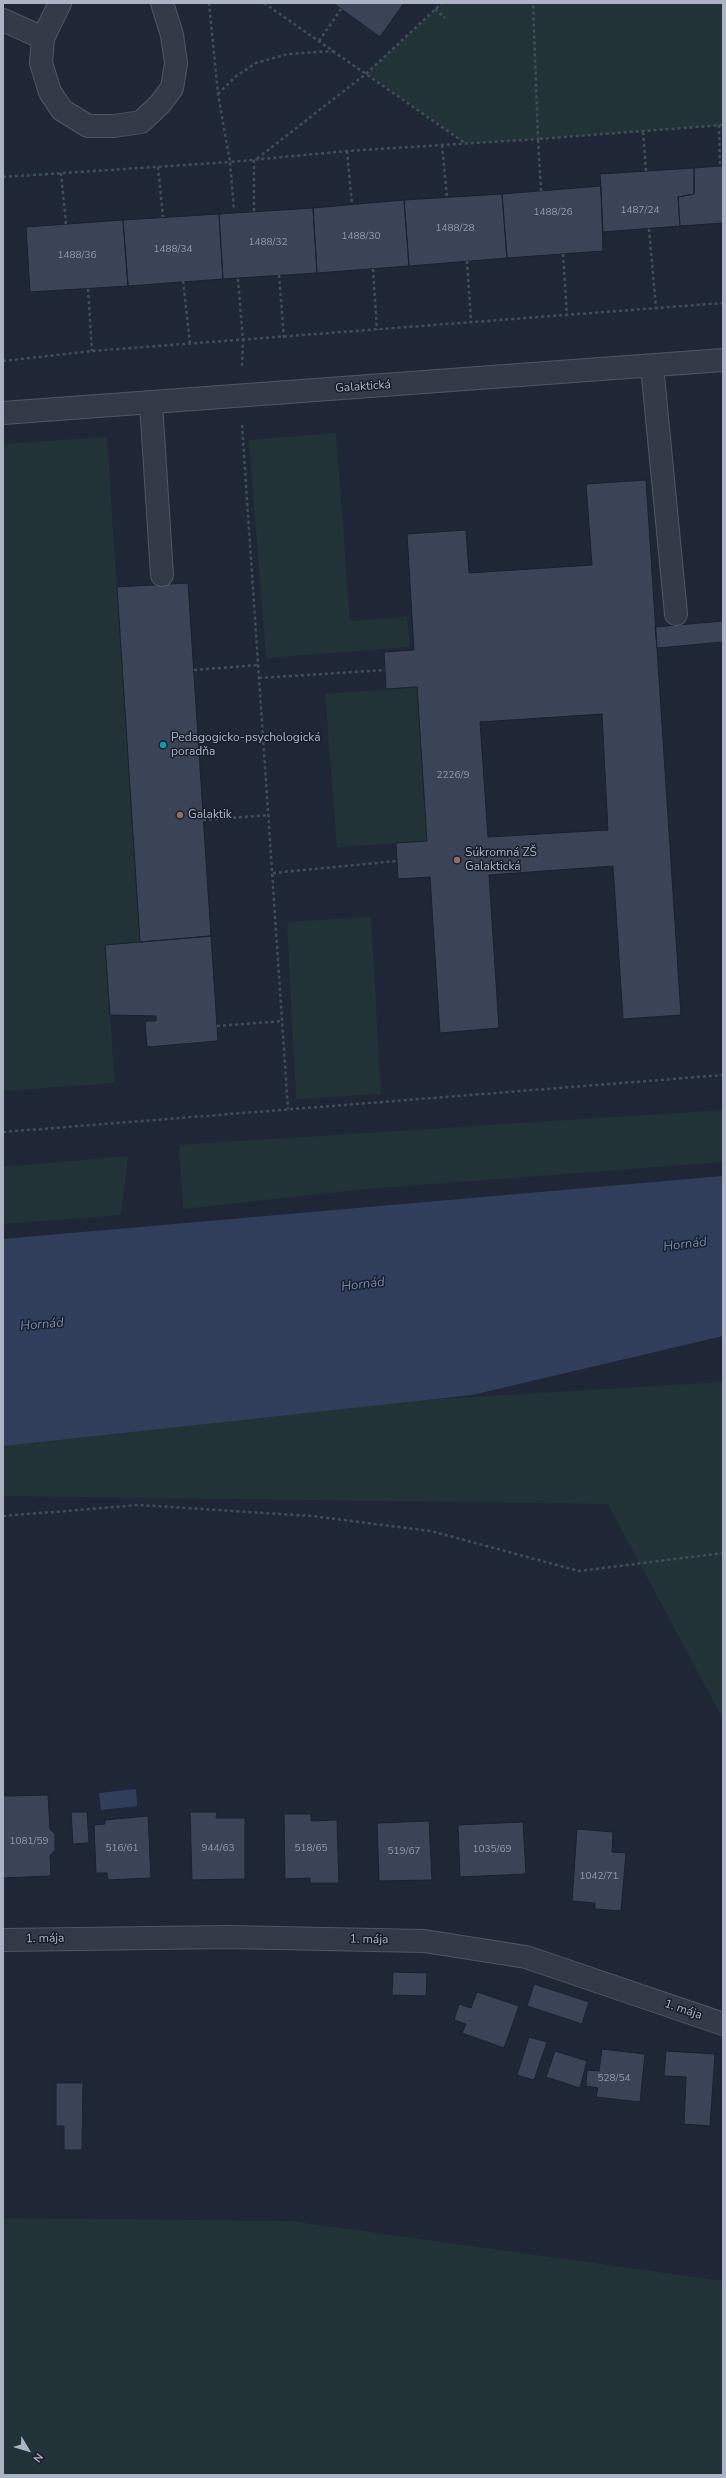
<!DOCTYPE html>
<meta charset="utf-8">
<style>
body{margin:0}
#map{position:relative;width:726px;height:2478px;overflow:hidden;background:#1f2736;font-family:"Nunito Sans",sans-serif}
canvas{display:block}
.frame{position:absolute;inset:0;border:4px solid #acb3c4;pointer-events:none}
.north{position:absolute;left:8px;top:2430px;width:40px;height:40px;-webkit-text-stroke:3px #181e2b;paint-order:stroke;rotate:128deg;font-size:11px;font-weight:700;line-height:16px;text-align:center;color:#acb3c4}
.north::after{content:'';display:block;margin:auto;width:14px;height:18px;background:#acb3c4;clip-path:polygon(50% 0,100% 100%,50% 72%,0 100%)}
</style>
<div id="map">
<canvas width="726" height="2478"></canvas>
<div class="frame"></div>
<div class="north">N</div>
</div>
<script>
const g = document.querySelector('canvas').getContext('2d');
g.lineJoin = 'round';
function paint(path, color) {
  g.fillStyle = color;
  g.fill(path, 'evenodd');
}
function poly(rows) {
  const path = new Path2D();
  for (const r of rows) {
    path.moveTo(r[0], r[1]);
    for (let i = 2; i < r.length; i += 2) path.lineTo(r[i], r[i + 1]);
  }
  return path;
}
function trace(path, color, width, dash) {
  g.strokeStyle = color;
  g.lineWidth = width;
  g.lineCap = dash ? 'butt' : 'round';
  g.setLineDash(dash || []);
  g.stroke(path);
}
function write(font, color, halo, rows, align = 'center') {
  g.font = font + ' "Nunito Sans",sans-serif';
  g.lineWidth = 3;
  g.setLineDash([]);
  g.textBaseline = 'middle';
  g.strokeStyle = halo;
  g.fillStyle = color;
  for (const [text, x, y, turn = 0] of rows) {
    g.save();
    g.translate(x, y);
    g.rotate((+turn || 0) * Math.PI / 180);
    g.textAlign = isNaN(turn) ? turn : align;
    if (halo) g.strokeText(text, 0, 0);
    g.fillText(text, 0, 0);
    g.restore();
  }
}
const green = poly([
 [442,3,723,3,723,125,466,144,367,73],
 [336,433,350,621,407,617,410,647,266,658,249,440],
 [107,437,140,942,105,945,115,1083,3,1091,3,444],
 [417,687,427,841,337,847,325,694],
 [371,917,381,1094,296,1099,287,922],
 [723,1110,723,1162,366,1189,183,1209,179,1145],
 [128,1156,121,1215,3,1224,3,1167],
 [723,1382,723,1719,608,1504,3,1496,3,1425],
 [3,2218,290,2221,723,2281,723,2475,3,2475]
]);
const water = poly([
 [723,1176,723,1336,472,1395,3,1446,3,1239],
 [136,1789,137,1806,101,1810,99,1793]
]);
const building = poly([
 [333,3,404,3,380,37,333,3],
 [720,166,723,166,723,223,680,226,678,197,694,194,694,168,720,166],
 [694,168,694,194,678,197,680,226,603,232,600,174,694,168],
 [601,186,603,251,507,258,502,194,601,186],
 [502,194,507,258,409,266,404,200,502,194],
 [404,200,409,266,317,273,313,208,404,200],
 [313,208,317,273,223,279,219,214,313,208],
 [219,214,223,279,128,286,123,220,219,214],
 [123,220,128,286,30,292,26,227,123,220],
 [646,480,681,1015,623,1019,613,866,489,875,499,1028,440,1033,430,877,398,879,396,843,427,841,417,687,386,689,384,652,414,650,407,534,466,530,469,573,592,565,586,484,646,480],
 [602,714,608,830,488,837,480,722,602,714],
 [188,583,211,936,140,942,117,587,188,583],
 [723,621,723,642,657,648,655,627,723,621],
 [211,936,218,1041,147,1047,145,1021,156,1021,156,1016,110,1015,105,945,211,936],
 [48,1795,50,1829,55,1834,55,1850,50,1856,51,1876,3,1878,3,1796,48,1795],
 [71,1812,87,1812,89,1843,73,1844,71,1812],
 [190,1812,217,1812,216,1818,245,1818,245,1879,192,1880,190,1812],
 [284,1814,311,1814,311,1821,337,1820,339,1883,310,1883,310,1878,285,1879,284,1814],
 [148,1816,151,1878,108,1880,107,1873,96,1873,94,1825,105,1824,105,1820,148,1816],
 [429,1821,432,1880,379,1881,377,1823,429,1821],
 [523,1822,526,1874,460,1877,458,1825,523,1822],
 [577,1829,613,1832,612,1852,626,1853,621,1911,595,1909,595,1903,572,1901,577,1829],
 [393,1972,427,1973,426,1996,392,1995,393,1972],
 [534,1984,589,2002,582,2024,527,2006,534,1984],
 [477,1992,519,2006,504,2048,462,2033,466,2024,454,2020,459,2004,471,2008,477,1992],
 [529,2037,547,2042,534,2080,517,2075,529,2037],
 [602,2049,645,2054,640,2102,596,2097,598,2088,586,2086,587,2070,599,2071,602,2049],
 [555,2051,587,2061,580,2088,546,2077,555,2051],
 [666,2051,715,2054,710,2126,684,2124,686,2077,664,2076,666,2051],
 [56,2083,83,2083,82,2150,64,2150,64,2126,56,2126,56,2083]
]);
const path = poly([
 [209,3,218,94,230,162,347,151,538,139,533,3],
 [264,3,465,143],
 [435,9,445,18],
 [319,41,341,9],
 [218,94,235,77,256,63,288,54,334,51],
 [719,125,720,166],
 [643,132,646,171],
 [442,145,447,197],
 [347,151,352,204],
 [158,167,163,217],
 [61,173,66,224],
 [3,177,230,162,234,210],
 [541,191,538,139,723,125],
 [254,211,254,161,367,73,442,3],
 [649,229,656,308],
 [563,254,567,315],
 [467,261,471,322],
 [373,269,377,330],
 [279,275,284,338],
 [238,279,243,341,242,366],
 [183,281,190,344],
 [88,289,92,351],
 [3,361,92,351,723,303],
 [242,425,288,1109],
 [194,670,258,665],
 [259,678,385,670],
 [203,820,269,815],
 [273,873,397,861],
 [217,1026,283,1021],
 [3,1132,723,1075],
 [3,1516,139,1505,312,1516,431,1531,579,1571,723,1553]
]);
const minor = poly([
 [60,3,43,38,41,63,50,92,62,110,88,126,114,126,141,122,160,104,172,88,176,63,172,35,162,3],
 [3,20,43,38],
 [652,366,676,614],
 [151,403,162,575],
 [3,413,723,360],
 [3,1940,228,1937,424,1941,526,1957,723,2024]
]);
const markers = [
 [163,745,4,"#0f9aa8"],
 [180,815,4,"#8d6e63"],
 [457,860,4,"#8d6e63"]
];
const numberNames = [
 ["1487/24",640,211],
 ["1488/26",553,213],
 ["1488/28",455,229],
 ["1488/30",361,237],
 ["1488/32",268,243],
 ["1488/34",173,250],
 ["1488/36",77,256],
 ["2226/9",453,776],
 ["1081/59",29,1842],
 ["516/61",122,1849],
 ["944/63",218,1849],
 ["518/65",311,1849],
 ["1035/69",492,1850],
 ["519/67",404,1852],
 ["1042/71",599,1877],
 ["528/54",614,2079]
];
const streetNames = [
 ["Galaktická",363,387,-4],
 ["1. mája",45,1939,-1],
 ["1. mája",369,1940,1],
 ["1. mája",683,2010,19]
];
const poiNames = [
 ["Pedagogicko-psychologická",171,738],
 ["poradňa",171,752],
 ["Galaktik",188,815],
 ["Súkromná ZŠ",465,853],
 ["Galaktická",465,867]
];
const waterNames = [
 ["Hornád",685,1245,-7],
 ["Hornád",363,1285,-7],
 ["Hornád",42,1325,-5]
];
paint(green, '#213337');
paint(water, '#303e5c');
paint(building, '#3b4457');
trace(building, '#1a202d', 1);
trace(minor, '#505665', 24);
trace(path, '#3e5055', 2.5, [3, 3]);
trace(minor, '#323947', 22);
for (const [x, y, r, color] of markers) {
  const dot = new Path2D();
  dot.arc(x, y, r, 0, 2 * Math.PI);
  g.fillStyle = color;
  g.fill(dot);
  trace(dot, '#181e2b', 1.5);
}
write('10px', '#9097a9', null, numberNames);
write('12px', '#acb3c4', '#181e2b', streetNames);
write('12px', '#acb3c4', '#181e2b', poiNames, 'left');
write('italic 13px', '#7487ad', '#181e2b', waterNames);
</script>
